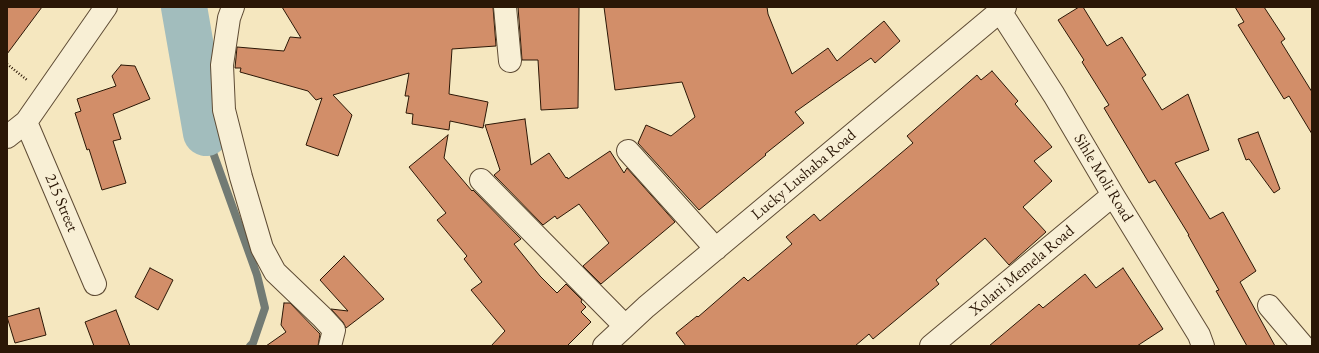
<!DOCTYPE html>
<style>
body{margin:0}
#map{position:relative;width:1319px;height:353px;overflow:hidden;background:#f5e7bf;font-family:"EB Garamond",serif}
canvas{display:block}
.frame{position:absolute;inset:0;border:8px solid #2b1706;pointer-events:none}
</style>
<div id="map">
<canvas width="1319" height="353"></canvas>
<div class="frame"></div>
</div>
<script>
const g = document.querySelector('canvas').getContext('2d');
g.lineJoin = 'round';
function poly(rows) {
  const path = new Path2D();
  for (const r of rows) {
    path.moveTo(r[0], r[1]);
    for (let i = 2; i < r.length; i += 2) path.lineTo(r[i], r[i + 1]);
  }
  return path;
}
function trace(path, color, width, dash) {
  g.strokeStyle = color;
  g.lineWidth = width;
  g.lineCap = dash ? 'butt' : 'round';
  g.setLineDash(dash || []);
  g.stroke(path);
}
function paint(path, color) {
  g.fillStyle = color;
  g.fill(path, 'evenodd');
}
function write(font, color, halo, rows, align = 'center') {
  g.font = font + ' "EB Garamond",serif';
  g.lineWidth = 3;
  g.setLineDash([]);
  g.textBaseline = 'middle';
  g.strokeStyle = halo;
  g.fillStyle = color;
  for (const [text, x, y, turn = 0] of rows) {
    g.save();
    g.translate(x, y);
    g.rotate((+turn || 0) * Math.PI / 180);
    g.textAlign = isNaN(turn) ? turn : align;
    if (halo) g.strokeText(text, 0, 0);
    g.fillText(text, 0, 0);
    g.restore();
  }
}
const stream = poly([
 [206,133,257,275,265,308,253,343,250,346]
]);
const river = poly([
 [184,7,206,133]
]);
const building = poly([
 [7,7,42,7,7,54,7,7],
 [282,7,493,7,496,46,452,49,449,94,488,102,483,128,450,121,449,130,412,124,413,114,406,113,409,96,405,96,409,73,333,95,352,115,338,156,306,145,322,98,316,100,308,91,240,72,241,68,235,68,237,47,284,51,290,37,301,38,282,7],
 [518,7,579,7,578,108,541,110,538,60,522,60,518,7],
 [604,7,767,7,768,14,792,74,828,48,837,61,884,21,900,41,875,63,871,58,795,112,804,123,765,154,766,155,699,210,638,143,646,125,671,136,695,117,682,82,615,90,604,7],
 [1079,7,1083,7,1107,46,1122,37,1146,75,1142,78,1162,110,1188,94,1209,150,1175,163,1210,219,1223,212,1256,271,1240,282,1275,346,1247,346,1216,291,1219,290,1188,235,1189,235,1155,180,1149,183,1104,108,1109,105,1082,62,1084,60,1058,20,1079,7],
 [1235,7,1264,7,1285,39,1281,42,1312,92,1312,134,1289,96,1284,99,1238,25,1244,22,1235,7],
 [121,65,135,66,150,99,113,114,121,139,113,141,126,183,102,190,89,149,87,150,75,113,81,111,77,99,116,86,112,76,121,65],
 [992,71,1018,101,1015,104,1052,147,1034,161,1052,181,1023,207,1046,232,1009,265,985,238,936,280,939,284,873,339,869,334,855,346,686,346,676,333,697,316,698,317,744,277,748,281,792,244,786,237,814,214,820,221,874,176,913,143,907,136,977,75,981,80,992,71],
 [525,119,531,165,549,153,566,178,567,177,568,179,610,151,624,173,627,168,675,222,601,284,583,266,609,243,579,204,557,219,555,216,543,225,494,175,500,170,485,125,525,119],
 [1258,132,1280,189,1274,193,1249,159,1246,160,1238,139,1258,132],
 [448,135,444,158,472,191,473,190,521,239,514,244,540,276,557,293,566,284,582,300,581,302,586,307,581,312,591,322,567,346,491,346,505,331,471,290,482,282,464,259,467,256,437,220,446,213,409,167,448,135],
 [344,256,384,299,346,328,343,322,331,309,348,311,320,280,344,256],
 [150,268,173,280,158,310,135,297,150,268],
 [1123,268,1163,329,1137,346,989,346,1039,304,1043,308,1085,274,1096,288,1123,268],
 [284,303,290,303,320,334,318,346,266,346,286,332,281,325,284,303],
 [39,308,46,335,15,343,7,317,39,308],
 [116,310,130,346,94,346,85,322,116,310]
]);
const path = poly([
 [7,64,27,80]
]);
const minor = poly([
 [233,7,229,18,222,65,224,110,241,177,262,248,275,272,322,317,334,330,330,346],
 [505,7,510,61],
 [1000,11,1054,95,1113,195,1199,335,1203,346],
 [26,122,95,284],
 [7,137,26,122,106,7],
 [628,151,716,249],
 [481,180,625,326],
 [1269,306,1303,346],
 [604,346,646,307,1005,7],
 [931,346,1113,195]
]);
const streetNames = [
 ["Lucky Lushaba Road",804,175,-40],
 ["Sihle Moli Road",1103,178,59],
 ["215 Street",61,203,67],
 ["Xolani Memela Road",1022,271,-40]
];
trace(stream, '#727b74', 8);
trace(river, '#a2bdbd', 46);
paint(building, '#d28e69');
trace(building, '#2b1706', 1);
trace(minor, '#5e4b34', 24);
trace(path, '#2b1706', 2.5, [1, 2]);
trace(minor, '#f8efd5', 22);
write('16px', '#2b1706', '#f8efd5', streetNames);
</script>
